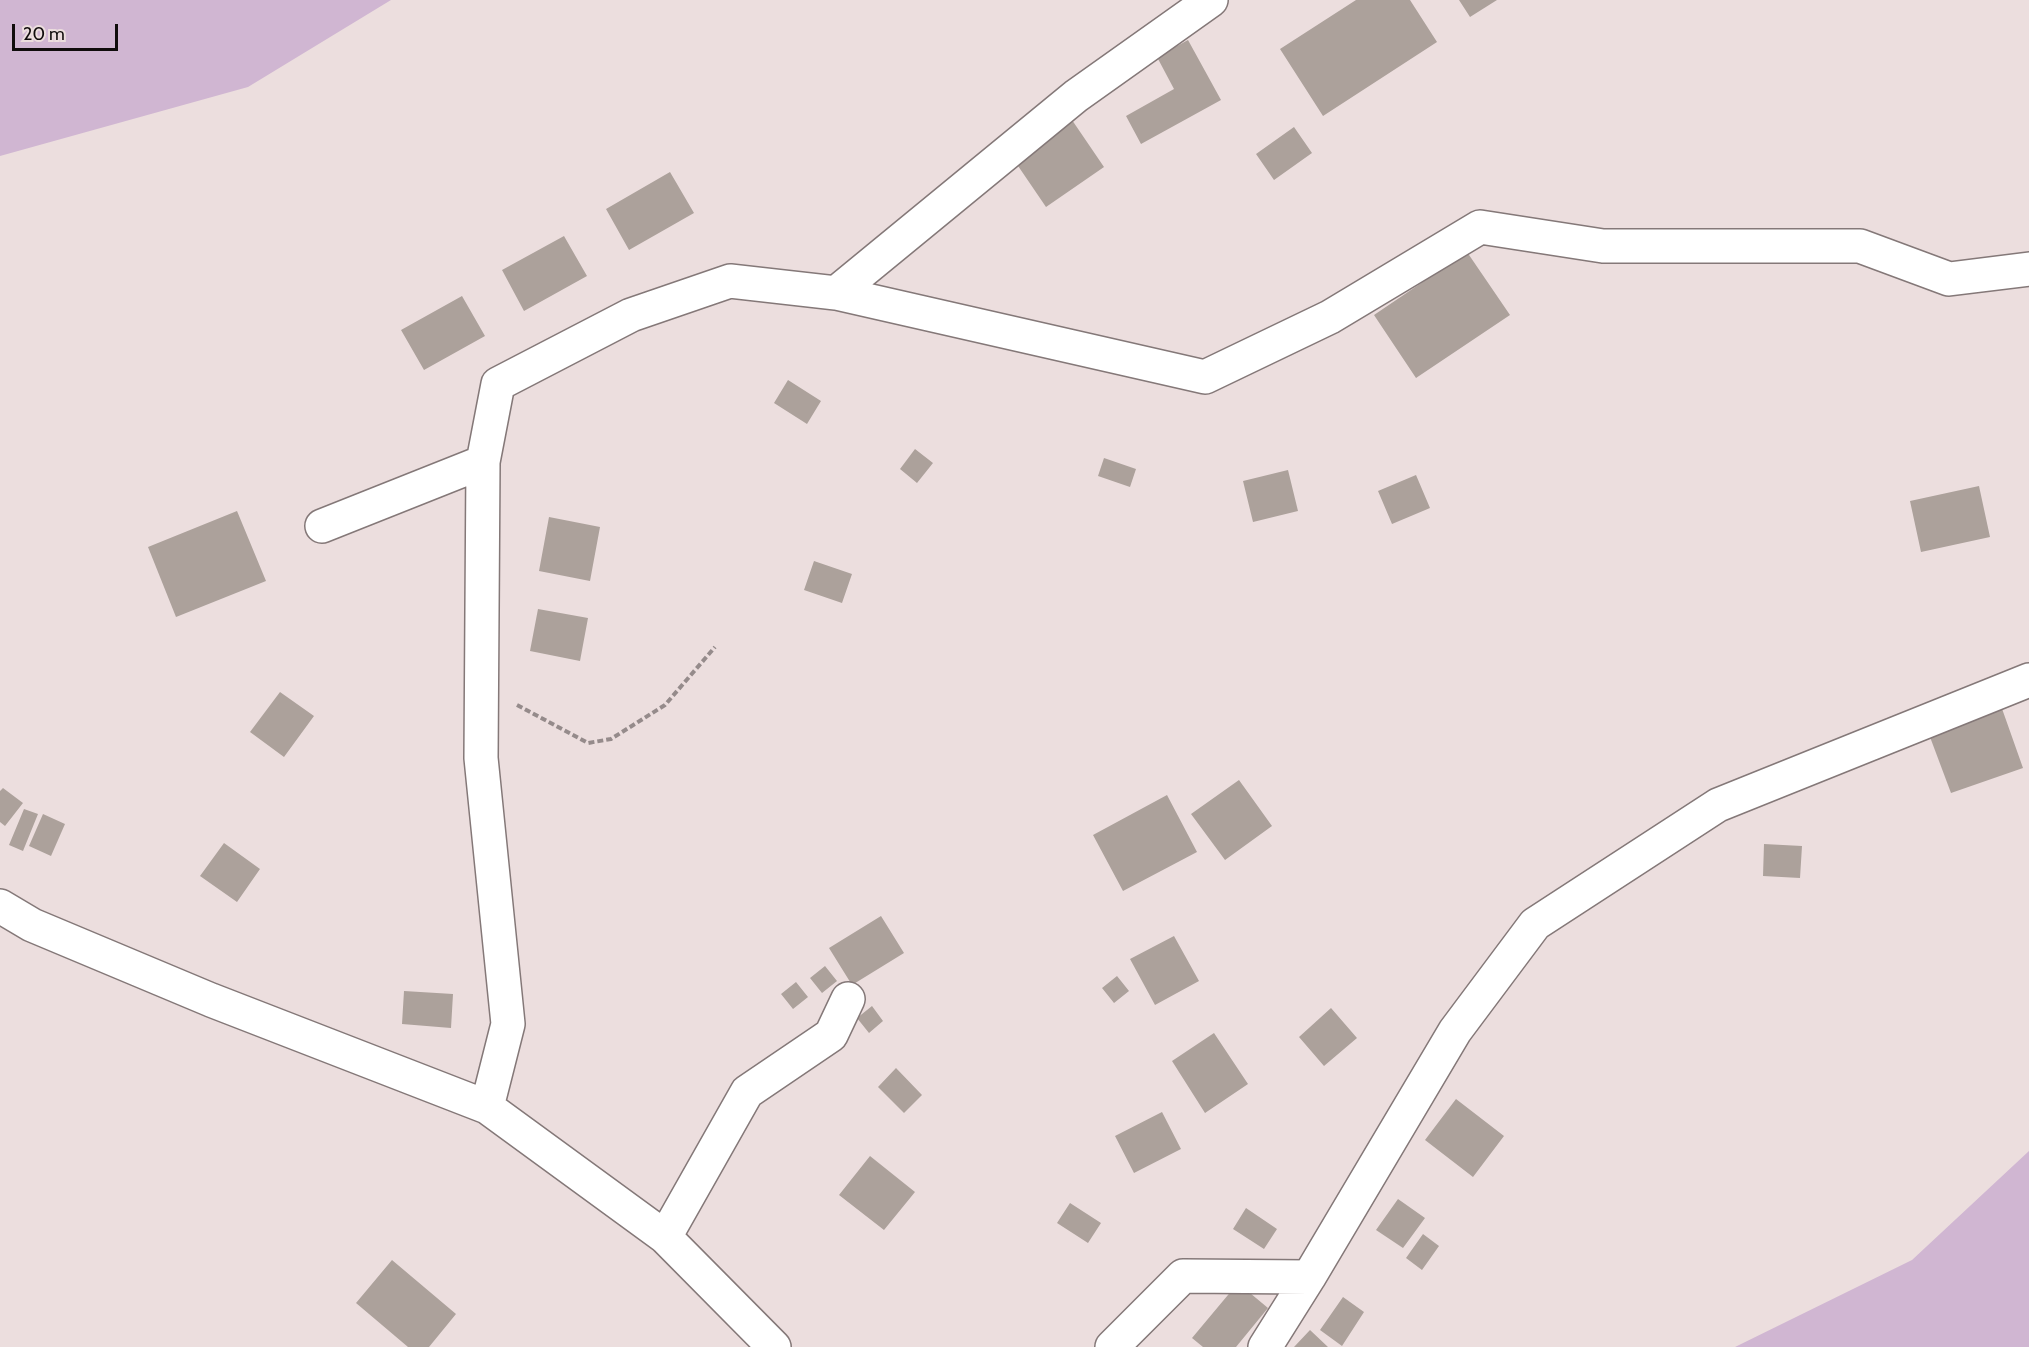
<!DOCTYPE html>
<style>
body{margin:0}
#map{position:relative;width:2029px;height:1347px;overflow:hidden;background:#ecdede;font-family:Cabin,sans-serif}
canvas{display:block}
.scale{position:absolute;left:12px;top:24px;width:106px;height:27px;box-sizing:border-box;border:3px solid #100c0c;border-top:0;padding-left:8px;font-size:18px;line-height:21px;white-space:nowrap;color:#100c0c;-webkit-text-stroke:4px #ecdede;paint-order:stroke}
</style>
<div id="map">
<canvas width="2029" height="1347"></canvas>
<div class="scale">20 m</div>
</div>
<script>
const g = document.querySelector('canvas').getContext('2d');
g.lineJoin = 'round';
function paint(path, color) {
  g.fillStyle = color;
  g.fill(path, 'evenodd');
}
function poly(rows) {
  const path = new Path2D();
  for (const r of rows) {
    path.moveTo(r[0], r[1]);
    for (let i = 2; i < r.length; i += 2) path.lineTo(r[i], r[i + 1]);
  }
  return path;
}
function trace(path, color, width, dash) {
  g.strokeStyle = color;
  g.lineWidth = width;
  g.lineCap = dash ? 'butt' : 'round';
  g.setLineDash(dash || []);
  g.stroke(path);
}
const water = poly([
 [0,0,391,0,248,87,0,156],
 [2029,1151,2029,1347,1735,1347,1912,1260]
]);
const building = poly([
 [1356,0,1410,0,1437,42,1323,116,1280,49],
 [1459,0,1497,0,1470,17],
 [1188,40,1221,100,1141,144,1126,116,1174,89,1157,57],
 [1072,120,1104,167,1046,207,1014,160],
 [1294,127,1312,153,1274,180,1256,154],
 [670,172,694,213,629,250,606,209],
 [564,236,587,276,524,311,502,270],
 [1467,252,1510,315,1416,378,1374,315],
 [462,296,485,336,424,370,401,330],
 [788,380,821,401,807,424,774,403],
 [915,449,933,463,917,483,900,469],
 [1104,458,1136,469,1130,487,1098,476],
 [1288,470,1298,511,1253,522,1243,481],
 [1416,475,1430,508,1392,524,1378,491],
 [1979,486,1990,537,1921,552,1910,501],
 [237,511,266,581,176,617,148,547],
 [549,517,600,527,590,581,539,571],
 [814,561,852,574,842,603,804,590],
 [538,609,588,618,580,661,530,651],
 [280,692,314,716,284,757,250,732],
 [2000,703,2023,768,1951,793,1927,729],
 [1239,780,1272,826,1225,860,1191,814],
 [3,788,23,803,5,826,0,822,0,791],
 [1167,795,1197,852,1123,891,1093,835],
 [24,809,38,814,23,851,9,845],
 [43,814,65,824,51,856,29,846],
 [224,843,260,869,237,902,200,876],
 [1764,844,1802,846,1800,878,1763,876],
 [881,916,904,953,852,985,829,948],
 [1174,936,1199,981,1155,1005,1130,959],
 [825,966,837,981,822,993,810,978],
 [1117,976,1129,991,1114,1003,1102,988],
 [796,982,808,997,793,1009,781,994],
 [404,991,453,994,451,1028,402,1024],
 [872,1006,883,1021,869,1033,857,1018],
 [1331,1008,1357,1038,1324,1066,1299,1037],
 [1214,1033,1248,1084,1205,1113,1172,1061],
 [896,1068,922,1095,904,1113,878,1087],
 [1456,1099,1504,1136,1473,1177,1425,1140],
 [1162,1112,1181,1149,1134,1173,1115,1136],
 [870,1156,915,1192,884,1230,839,1195],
 [1398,1199,1425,1218,1403,1248,1376,1230],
 [1070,1203,1101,1223,1088,1243,1057,1223],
 [1246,1208,1277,1229,1264,1249,1233,1229],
 [1423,1234,1439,1246,1422,1270,1406,1258],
 [392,1260,456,1314,429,1347,408,1347,356,1303],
 [1238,1283,1268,1308,1236,1347,1203,1347,1192,1338],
 [1343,1297,1364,1312,1342,1346,1320,1330],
 [1310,1330,1328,1347,1294,1347]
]);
const path = poly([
 [517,705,588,743,611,739,665,705,715,647]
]);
const minor = poly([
 [836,293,1076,96,1211,0],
 [322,526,483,462],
 [0,906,32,925,211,1000,487,1107,665,1237,774,1347],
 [487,1107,508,1024,481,758,483,462,498,384,631,315,730,281,836,293,1205,377,1330,317,1480,227,1603,246,1860,246,1949,279,2029,269],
 [665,1237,747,1092,831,1035,848,999],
 [1112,1347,1183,1276,1309,1277,1455,1031,1535,924,1718,805,2029,680],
 [1265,1347,1309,1277]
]);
paint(water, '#d0b6d2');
paint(building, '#aca19b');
trace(minor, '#847878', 36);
trace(path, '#958b8b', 4, [6, 3]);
trace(minor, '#fff', 33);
</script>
